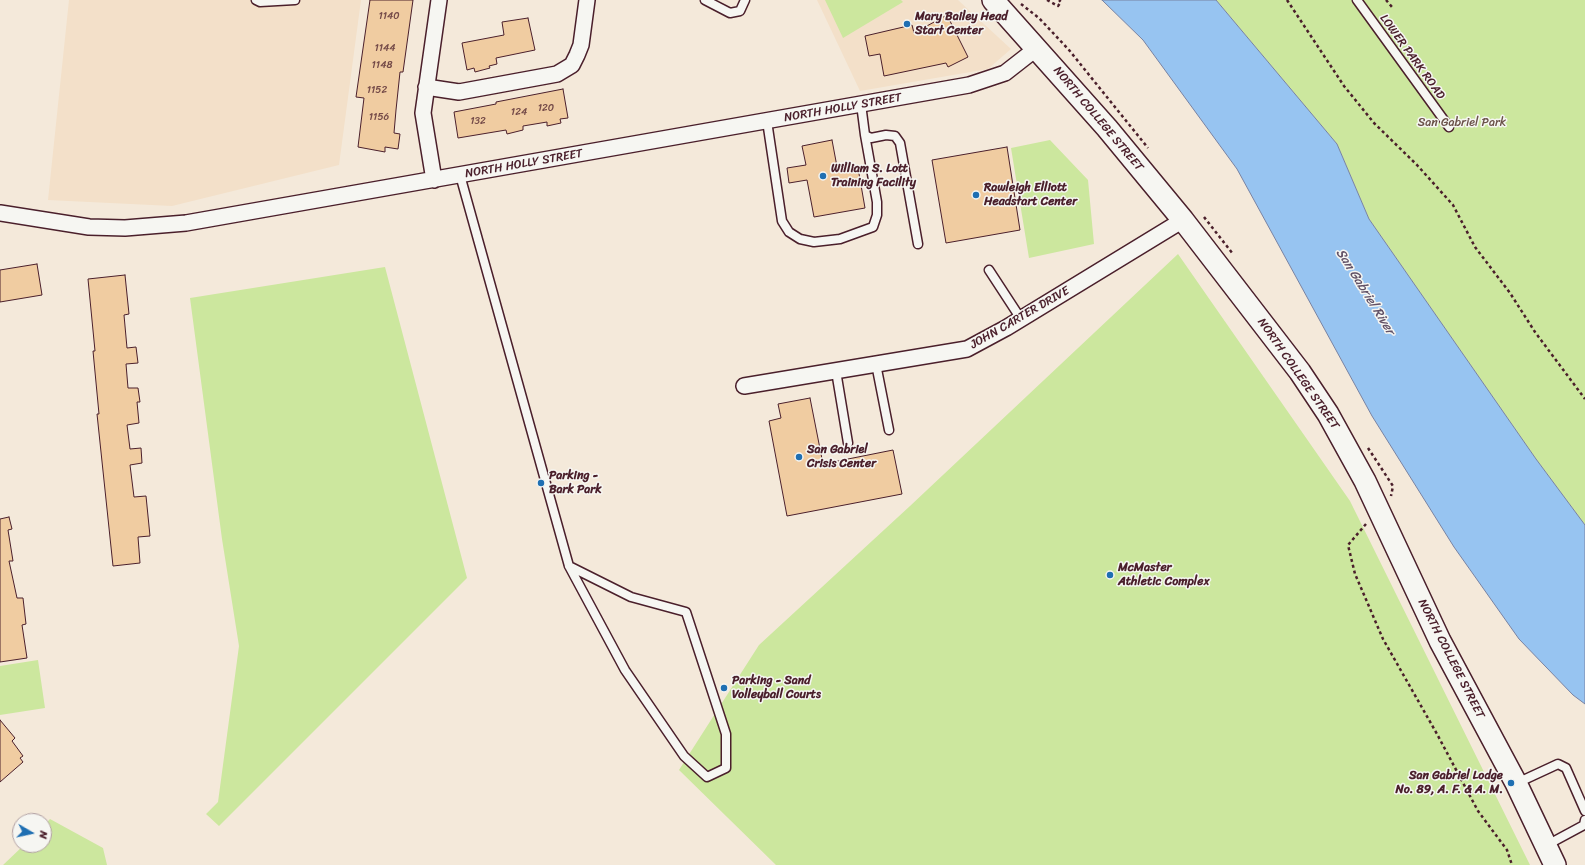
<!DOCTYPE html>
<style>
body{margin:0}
#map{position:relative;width:1585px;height:865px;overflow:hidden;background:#f4e9da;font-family:Sriracha,sans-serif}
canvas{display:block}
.north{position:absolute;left:12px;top:813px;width:40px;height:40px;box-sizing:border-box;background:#f6f6f2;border:1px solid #b1a0a2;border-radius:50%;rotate:99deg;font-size:11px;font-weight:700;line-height:16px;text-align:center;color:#4a1f2b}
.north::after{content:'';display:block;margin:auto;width:14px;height:18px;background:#1f6fb2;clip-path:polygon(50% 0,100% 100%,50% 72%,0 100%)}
</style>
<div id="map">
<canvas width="1585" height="865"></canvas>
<div class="north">N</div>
</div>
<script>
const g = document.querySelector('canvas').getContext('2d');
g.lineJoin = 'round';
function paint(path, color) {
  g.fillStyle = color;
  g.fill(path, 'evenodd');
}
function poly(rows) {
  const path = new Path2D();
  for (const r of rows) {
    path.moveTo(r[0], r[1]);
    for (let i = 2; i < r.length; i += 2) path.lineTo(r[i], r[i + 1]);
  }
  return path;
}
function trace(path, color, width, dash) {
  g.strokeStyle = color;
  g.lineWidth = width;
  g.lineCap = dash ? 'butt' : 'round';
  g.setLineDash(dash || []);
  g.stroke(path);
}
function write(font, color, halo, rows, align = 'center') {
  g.font = font + ' Sriracha,sans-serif';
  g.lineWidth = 3;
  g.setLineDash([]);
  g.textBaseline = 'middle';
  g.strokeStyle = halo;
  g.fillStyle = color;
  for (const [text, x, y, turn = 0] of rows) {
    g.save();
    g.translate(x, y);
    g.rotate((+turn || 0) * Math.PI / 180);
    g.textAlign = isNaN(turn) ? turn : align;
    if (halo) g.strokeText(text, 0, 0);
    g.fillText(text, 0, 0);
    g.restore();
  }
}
const built = poly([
 [69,0,361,0,339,165,172,206,48,200],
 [817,0,958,0,1011,49,988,69,860,91]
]);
const green = poly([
 [825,0,901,0,903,2,843,38],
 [1216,0,1585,0,1585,525,1536,459,1369,219,1337,144],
 [1050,140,1088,180,1094,244,1029,258,1011,148],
 [1178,254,1350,501,1530,865,776,865,679,770,759,645,910,506],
 [385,267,467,578,219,826,206,814,218,802,239,646,222,539,190,298],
 [38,660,45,708,0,715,0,666],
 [50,819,103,848,107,865,3,865,24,845,44,845,44,825]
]);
const water = poly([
 [1102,0,1216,0,1337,144,1369,219,1536,459,1585,525,1585,704,1573,695,1519,639,1454,547,1372,416,1237,169,1143,40,1102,0]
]);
const building = poly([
 [370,0,413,0,403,72,400,72,396,110,394,133,400,134,398,149,385,147,385,152,358,147,364,98,356,97,370,0],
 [947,15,968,57,948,67,946,63,884,76,880,54,869,56,865,36,912,25,914,33,947,15],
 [528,18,535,50,496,58,497,64,489,66,490,68,475,72,474,68,467,70,462,43,504,35,502,22,528,18],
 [563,89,568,118,560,119,561,123,547,126,547,122,523,126,523,130,507,134,506,130,458,138,454,112,496,104,496,102,563,89],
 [832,140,838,172,858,168,865,208,814,217,807,180,789,183,787,168,806,165,802,146,832,140],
 [1007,147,1020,230,946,243,932,160,1007,147],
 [37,264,42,295,0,302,0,270,37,264],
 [125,275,129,314,124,315,127,348,136,347,138,363,126,364,128,388,138,388,140,402,137,402,139,423,127,425,130,449,141,448,142,463,130,465,134,497,146,496,150,536,138,537,140,563,113,566,97,414,99,414,93,351,95,351,88,279,125,275],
 [810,398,823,464,893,450,902,494,787,516,769,421,781,418,778,404,810,398],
 [9,517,12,529,8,530,13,561,9,561,17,598,23,598,26,624,22,625,27,658,0,662,0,519,9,517],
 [0,720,15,738,12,741,23,756,20,758,23,762,0,782,0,720]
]);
const path = poly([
 [1047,0,1058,6,1061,2,1059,0],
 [1287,0,1344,86,1374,123,1417,165,1453,205,1475,247,1510,293,1535,332,1585,399],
 [1386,0,1392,7],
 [1021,4,1039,18,1069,50,1148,148],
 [1204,217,1233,254],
 [1368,448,1393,486,1391,496],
 [1366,524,1348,545,1355,574,1383,639,1437,734,1478,811,1507,850,1512,865]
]);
const lane = poly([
 [256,0,260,2,295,0],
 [705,0,730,13,740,11,745,0],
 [1357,0,1449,127],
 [861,104,865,135,871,138,886,135,895,136,900,143,918,244],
 [767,121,782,221,789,232,800,239,814,242,840,239,873,227,877,215,877,202,865,135],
 [460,175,569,566,625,670,684,756,707,777,726,768,726,734,686,612,631,597,569,566],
 [989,270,1021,319],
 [876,364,889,430],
 [836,371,848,443],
 [1517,783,1558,764,1566,768,1585,811],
 [1547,845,1584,825,1585,820]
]);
const street = poly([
 [426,87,459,92,557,74,572,65,577,55,581,45,587,0],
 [434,180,423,113,439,0],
 [0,213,89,227,125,228,186,223,969,85,1005,73,1037,48],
 [744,386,967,349,1006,328,1183,220]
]);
const secondary = poly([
 [993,0,1107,128,1183,220,1300,372,1328,414,1365,481,1440,641,1516,783,1555,865]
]);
const markers = [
 [907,24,4,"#1f6fb2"],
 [823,176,4,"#1f6fb2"],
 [976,195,4,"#1f6fb2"],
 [799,457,4,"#1f6fb2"],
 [541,483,4,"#1f6fb2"],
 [1110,575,4,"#1f6fb2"],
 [724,688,4,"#1f6fb2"],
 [1511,783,4,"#1f6fb2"]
];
const numberNames = [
 ["1140",389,16],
 ["1144",385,48],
 ["1148",382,65],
 ["1152",377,90],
 ["120",546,108],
 ["124",519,112],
 ["1156",379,117],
 ["132",478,121]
];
const poiNames = [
 ["Mary Bailey Head",915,17],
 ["Start Center",915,31],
 ["William S. Lott",831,169],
 ["Training Facility",831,183],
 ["Rawleigh Elliott",984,188],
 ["Headstart Center",984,202],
 ["San Gabriel",807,450],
 ["Crisis Center",807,464],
 ["Parking -",549,476],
 ["Bark Park",549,490],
 ["McMaster",1118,568],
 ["Athletic Complex",1118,582],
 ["Parking - Sand",732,681],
 ["Volleyball Courts",732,695],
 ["San Gabriel Lodge",1503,776,"right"],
 ["No. 89, A. F. & A. M.",1503,790,"right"]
];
const streetNames = [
 ["LOWER PARK ROAD",1412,57,54],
 ["NORTH HOLLY STREET",843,108,-10],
 ["NORTH COLLEGE STREET",1098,119,50],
 ["NORTH HOLLY STREET",524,164,-10],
 ["JOHN CARTER DRIVE",1020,318,-30],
 ["NORTH COLLEGE STREET",1298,374,55],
 ["NORTH COLLEGE STREET",1451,659,63]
];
const parkNames = [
 ["San Gabriel Park",1462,123]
];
const waterNames = [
 ["San Gabriel River",1365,292,58]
];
paint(built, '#f3e0c9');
paint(green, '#cce79e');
paint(water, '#97c4f1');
trace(water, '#7882a2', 1);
paint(building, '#f0cca1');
trace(building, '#4a1f2b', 1);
trace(lane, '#4a1f2b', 11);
trace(street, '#4a1f2b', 18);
trace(secondary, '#4a1f2b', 24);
trace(path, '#4a1f2b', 2.5, [3, 3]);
trace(lane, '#f6f6f2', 8);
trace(street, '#f6f6f2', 15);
trace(secondary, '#f6f6f2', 21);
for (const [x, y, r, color] of markers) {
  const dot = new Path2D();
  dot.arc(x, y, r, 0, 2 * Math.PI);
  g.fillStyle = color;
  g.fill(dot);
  trace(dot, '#f6f6f2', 1.5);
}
write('10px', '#744a48', null, numberNames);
write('bold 12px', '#4a1f2b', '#f6f6f2', poiNames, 'left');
write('12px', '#4a1f2b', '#f6f6f2', streetNames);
write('12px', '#6a5148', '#f6f6f2', parkNames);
write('italic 13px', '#615166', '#f6f6f2', waterNames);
</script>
